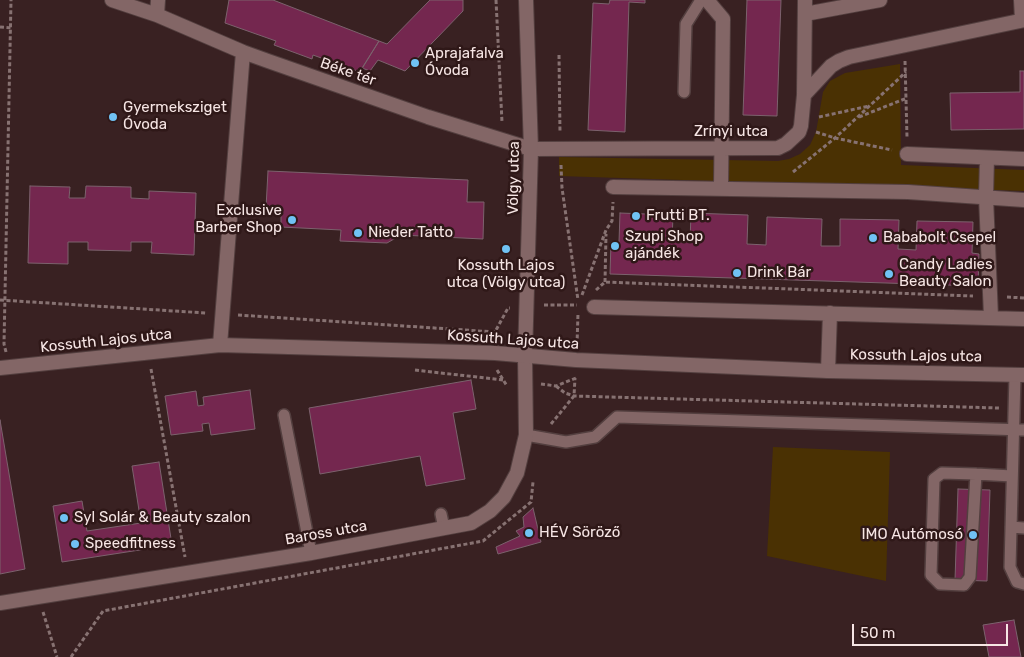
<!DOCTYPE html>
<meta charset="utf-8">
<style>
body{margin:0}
#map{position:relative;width:1024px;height:657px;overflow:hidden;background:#392122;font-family:Rubik,sans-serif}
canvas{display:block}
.scale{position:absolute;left:852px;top:624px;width:156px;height:22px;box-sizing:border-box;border:2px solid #f6e5e4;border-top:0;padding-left:6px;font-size:15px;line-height:18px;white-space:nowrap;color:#f6e5e4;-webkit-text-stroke:4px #2f1818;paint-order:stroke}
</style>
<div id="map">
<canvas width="1024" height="657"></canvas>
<div class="scale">50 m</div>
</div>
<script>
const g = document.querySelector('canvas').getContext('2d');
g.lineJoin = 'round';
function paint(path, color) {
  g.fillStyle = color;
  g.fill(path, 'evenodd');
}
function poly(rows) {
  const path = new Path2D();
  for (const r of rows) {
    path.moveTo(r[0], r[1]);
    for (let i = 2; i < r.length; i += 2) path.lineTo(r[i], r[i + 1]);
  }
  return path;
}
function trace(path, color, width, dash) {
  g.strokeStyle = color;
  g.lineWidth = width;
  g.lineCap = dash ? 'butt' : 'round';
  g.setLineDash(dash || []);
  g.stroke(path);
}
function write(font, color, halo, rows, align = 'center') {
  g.font = font + ' Rubik,sans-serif';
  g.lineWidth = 5;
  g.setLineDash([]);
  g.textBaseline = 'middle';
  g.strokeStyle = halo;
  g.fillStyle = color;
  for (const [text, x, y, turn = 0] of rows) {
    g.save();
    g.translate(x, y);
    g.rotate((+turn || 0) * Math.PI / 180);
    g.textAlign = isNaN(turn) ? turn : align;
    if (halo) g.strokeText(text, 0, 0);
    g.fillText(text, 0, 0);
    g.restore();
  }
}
const green = poly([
 [900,64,901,165,1024,170,1024,191,559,176,559,157,778,161,789,159,800,154,810,145,816,132,823,92,830,81,845,73],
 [773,447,890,452,886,581,767,556]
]);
const building = poly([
 [229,0,273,0,379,41,360,72,313,55,312,59,274,45,276,41,225,23,229,0],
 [430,0,463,0,463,11,405,71,378,60,370,71,362,68,379,41,387,44,430,0],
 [610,0,645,0,645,3,629,2,625,132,588,130,593,3,609,4,610,0],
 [747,0,781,0,777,116,743,115,747,0],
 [1020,71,1024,71,1024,129,951,130,950,93,1020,92,1020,71],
 [268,171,468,180,467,202,484,202,483,239,401,235,387,243,340,241,341,230,281,227,281,209,266,208,268,171],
 [30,186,70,187,69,198,85,198,86,186,131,187,131,198,149,199,149,191,196,193,194,255,151,253,152,242,131,242,131,251,88,250,88,242,68,242,68,264,28,263,30,186],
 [620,213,673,215,672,242,690,242,691,213,748,215,747,244,766,245,767,217,822,219,821,246,840,246,840,219,899,220,898,249,916,250,917,221,973,222,972,253,979,254,978,286,610,274,611,242,619,242,620,213],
 [471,380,476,409,453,413,465,479,426,486,420,456,320,474,309,408,471,380],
 [250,390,255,429,211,435,209,423,202,424,203,431,171,435,165,396,196,391,198,406,204,405,203,397,250,390],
 [0,420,25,569,0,574,0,420],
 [159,462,172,545,62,562,53,506,82,501,87,531,141,523,132,466,159,462],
 [958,489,990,490,987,581,955,580,958,489],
 [533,508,541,542,498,554,496,547,520,536,516,531,524,527,523,517,533,508],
 [1014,620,1021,657,989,657,983,625,1014,620]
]);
const path = poly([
 [496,0,502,122],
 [0,27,12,28],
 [559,55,560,133],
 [905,61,907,137],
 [819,117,869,106],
 [859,117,907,98],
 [816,132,835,138,892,150],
 [561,165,562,188,578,300],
 [793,172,835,138,906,72],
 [605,282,606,234],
 [596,290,605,282,973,296],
 [582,295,606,230,612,221,613,202],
 [1007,297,1024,298],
 [0,300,206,313],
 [544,305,577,305],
 [238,315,495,332],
 [495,336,495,332,508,308,510,308],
 [577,345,578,313],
 [6,352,4,344,11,0],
 [151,369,185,557],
 [415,370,503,380],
 [497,370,507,386],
 [541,384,556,386,576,378],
 [556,386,565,393,574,396,999,408],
 [551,424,574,396,575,378],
 [43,612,57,657],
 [71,657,103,611,483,541,531,502,533,482]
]);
const service = poly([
 [684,92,686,24,701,0],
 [1015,375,1010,567,1017,582,1024,584],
 [284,415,311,553],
 [526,435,566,442,595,437,617,417,1024,430],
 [976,474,970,577,964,585,940,584,931,575,934,479,942,473,976,474,1012,476],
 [441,514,444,528],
 [1011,527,1024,528]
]);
const minor = poly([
 [112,0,157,15,243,52,268,61,428,117,531,149,778,148,786,144,799,132,801,126,804,95,831,66,839,61,849,57,1024,20],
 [707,0,723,19,721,188],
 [1021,0,1022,20],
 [805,14,880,0],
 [157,15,158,0],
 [804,95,805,0],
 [907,154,1024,159],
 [987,158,986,197,991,317],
 [613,187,908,192,1024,200],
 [594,307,1024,319],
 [220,345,243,52],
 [828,371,830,313],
 [0,603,311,553,471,523,490,511,504,497,517,473,526,435,525,356]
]);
const tertiary = poly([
 [525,356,531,149,526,0],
 [0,368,220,345,495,353,576,360,828,371,1024,375]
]);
const markers = [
 [415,63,5,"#70c2f4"],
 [113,117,5,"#70c2f4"],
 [636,216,5,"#70c2f4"],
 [292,220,5,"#70c2f4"],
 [358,233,5,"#70c2f4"],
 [873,238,5,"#70c2f4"],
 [615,246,5,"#70c2f4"],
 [506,249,5,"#70c2f4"],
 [737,273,5,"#70c2f4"],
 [889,274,5,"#70c2f4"],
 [64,518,5,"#70c2f4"],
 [529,533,5,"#70c2f4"],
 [973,535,5,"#70c2f4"],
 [75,544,5,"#70c2f4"]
];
const poiNames = [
 ["Aprajafalva",425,54],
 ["Óvoda",425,71],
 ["Gyermeksziget",123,108],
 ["Óvoda",123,125],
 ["Exclusive",282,211,"right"],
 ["Barber Shop",282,228,"right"],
 ["Frutti BT.",646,216],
 ["Nieder Tatto",368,233],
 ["Szupi Shop",625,237],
 ["ajándék",625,254],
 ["Bababolt Csepel",883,238],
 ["Candy Ladies",899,265],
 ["Beauty Salon",899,282],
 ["Kossuth Lajos",506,266,"center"],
 ["utca (Völgy utca)",506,283,"center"],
 ["Drink Bár",747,273],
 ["Syl Solár & Beauty szalon",74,518],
 ["HÉV Söröző",539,533],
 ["IMO Autómosó",963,535,"right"],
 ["Speedfitness",85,544]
];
const streetNames = [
 ["Béke tér",348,72,19],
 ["Zrínyi utca",731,132],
 ["Völgy utca",514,178,-89],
 ["Kossuth Lajos utca",513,340,4],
 ["Kossuth Lajos utca",106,341,-6],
 ["Kossuth Lajos utca",916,356,1],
 ["Baross utca",326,533,-10]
];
paint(green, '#4a3103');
paint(building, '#74274f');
trace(building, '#7c626d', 1);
trace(service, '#533f3f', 14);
trace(minor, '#533f3f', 16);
trace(tertiary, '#533f3f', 16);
trace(path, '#877272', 3, [4, 2.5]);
trace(service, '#836666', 11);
trace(minor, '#836666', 14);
trace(tertiary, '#836666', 14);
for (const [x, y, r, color] of markers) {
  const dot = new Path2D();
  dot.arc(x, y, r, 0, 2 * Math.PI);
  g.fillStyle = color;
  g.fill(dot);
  trace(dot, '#2f1818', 2);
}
write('15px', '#f6e5e4', '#2f1818', poiNames, 'left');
write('15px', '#f6e5e4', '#2f1818', streetNames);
</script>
